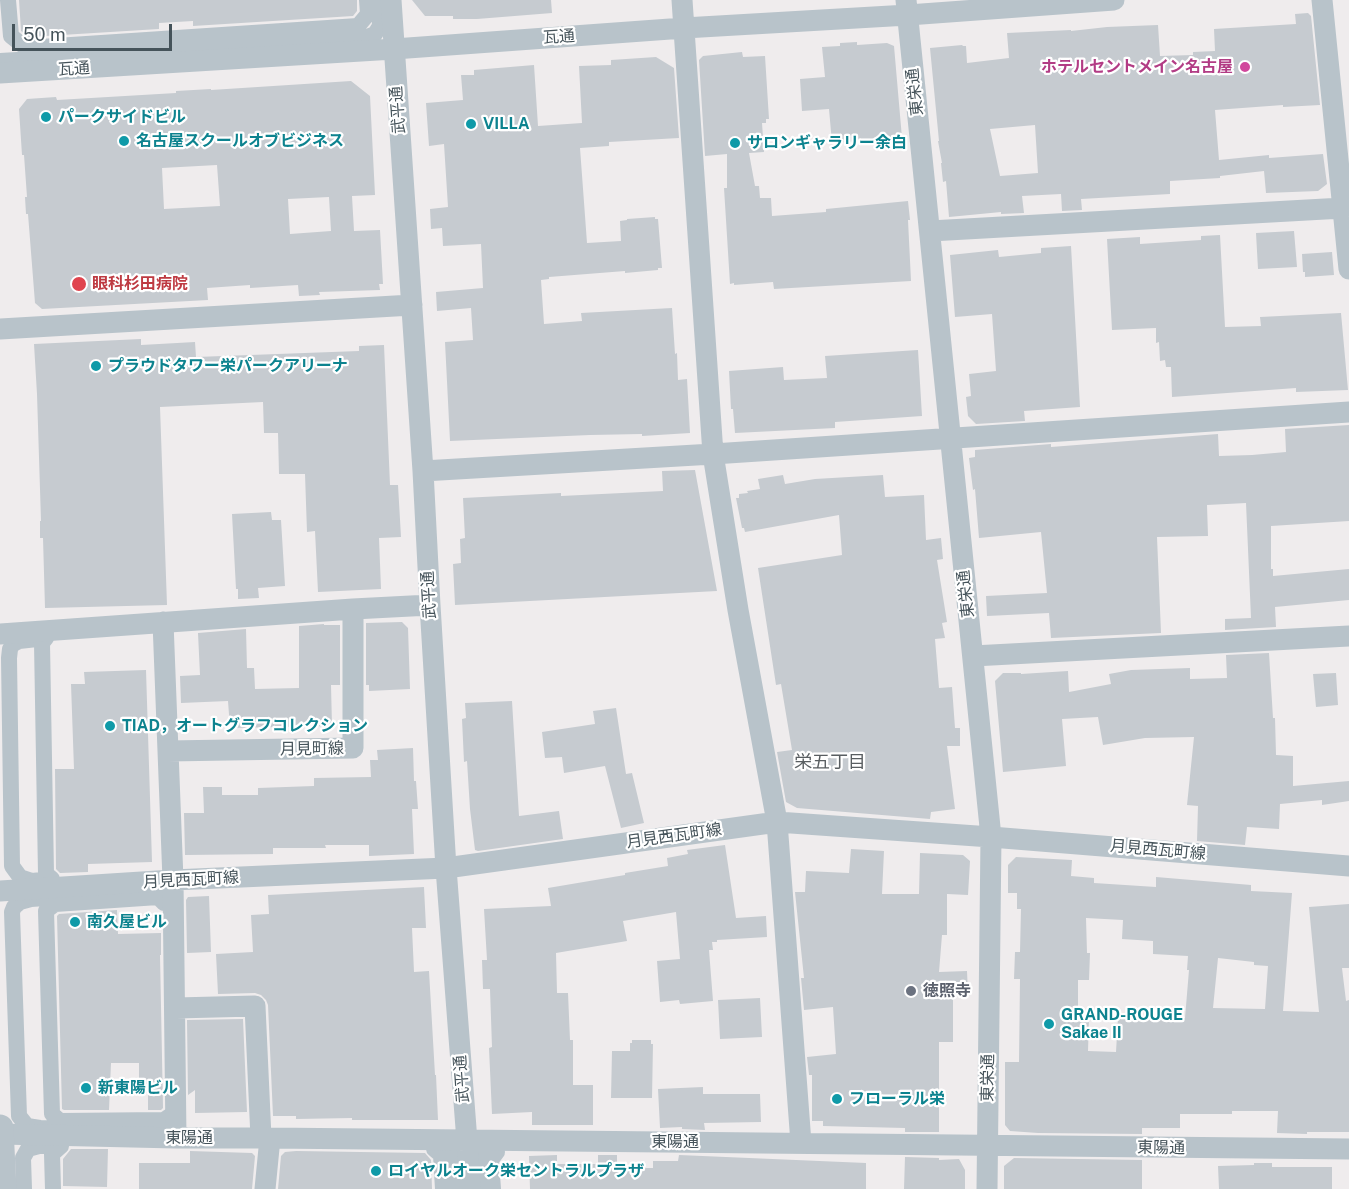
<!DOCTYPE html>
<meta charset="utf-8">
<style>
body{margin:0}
#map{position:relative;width:1349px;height:1189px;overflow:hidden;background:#efeced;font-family:"Public Sans",sans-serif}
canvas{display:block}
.scale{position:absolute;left:12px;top:24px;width:160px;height:27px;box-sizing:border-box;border:3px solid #45535a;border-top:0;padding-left:8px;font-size:18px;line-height:21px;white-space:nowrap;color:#45535a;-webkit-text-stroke:4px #fff;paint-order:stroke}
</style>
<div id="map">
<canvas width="1349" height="1189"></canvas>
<div class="scale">50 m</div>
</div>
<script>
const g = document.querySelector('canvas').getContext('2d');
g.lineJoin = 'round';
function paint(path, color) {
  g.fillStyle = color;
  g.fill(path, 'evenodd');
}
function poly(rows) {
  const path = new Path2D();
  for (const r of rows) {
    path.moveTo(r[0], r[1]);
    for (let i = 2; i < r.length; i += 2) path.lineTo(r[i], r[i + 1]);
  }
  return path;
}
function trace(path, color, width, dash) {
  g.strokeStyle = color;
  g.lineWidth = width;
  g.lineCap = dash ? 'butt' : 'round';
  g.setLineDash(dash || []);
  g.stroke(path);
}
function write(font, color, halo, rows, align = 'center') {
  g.font = font + ' "Public Sans","Noto Sans JP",sans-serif';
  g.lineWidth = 4.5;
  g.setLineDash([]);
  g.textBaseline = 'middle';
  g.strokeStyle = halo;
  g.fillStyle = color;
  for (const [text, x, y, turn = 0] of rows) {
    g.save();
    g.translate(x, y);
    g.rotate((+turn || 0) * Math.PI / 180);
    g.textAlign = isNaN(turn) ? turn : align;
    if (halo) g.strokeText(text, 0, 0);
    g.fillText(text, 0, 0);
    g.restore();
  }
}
const building = poly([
 [19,0,357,0,357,11,353,16,193,26,193,21,159,23,159,29,29,37,21,31],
 [412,0,551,0,552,13,477,19,453,19,453,16,425,16],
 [1308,13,1311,16,1320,105,1283,107,1283,105,1215,110,1219,160,1269,155,1269,158,1323,154,1327,184,1318,191,1266,193,1264,171,1220,176,1220,178,1170,181,1170,194,1081,199,1082,210,1062,211,1061,194,1022,196,1024,213,1001,214,1001,212,949,217,946,181,943,182,941,163,942,163,938,141,939,141,930,48,962,45,963,46,966,46,967,63,1009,58,1007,33,1071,30,1071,31,1107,27,1158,25,1160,56,1193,55,1193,52,1215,51,1214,29,1296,24,1295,14],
 [1035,125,1038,173,1000,176,990,129],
 [857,42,857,45,887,43,894,46,902,138,832,143,829,109,802,111,800,79,825,77,822,47,840,46,840,43],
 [742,52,743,57,765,56,769,119,766,119,766,123,762,123,764,152,749,153,755,186,759,186,760,198,771,198,772,216,826,212,826,209,908,201,910,220,908,220,911,281,774,289,773,282,734,285,734,283,730,284,724,188,727,188,727,154,705,156,699,60,703,56],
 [656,57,674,68,679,138,609,142,609,146,580,148,587,243,621,241,620,221,627,220,627,219,655,217,655,219,658,219,662,268,658,268,658,270,625,273,625,271,549,277,549,279,541,280,544,324,582,321,581,313,672,308,675,354,677,353,678,380,687,379,690,433,642,436,642,434,590,435,450,441,445,342,473,340,471,308,437,311,436,292,483,288,481,244,443,246,442,228,431,229,430,209,448,207,444,144,429,146,426,103,463,100,461,75,474,75,474,70,534,65,538,126,582,123,579,66,611,65,611,60],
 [351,81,370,96,375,195,352,196,354,231,380,230,383,284,379,284,380,290,319,292,320,295,299,296,298,285,250,288,250,285,207,288,208,300,42,309,35,303,28,214,26,214,25,197,27,197,24,155,22,155,19,109,27,99,56,97,57,100,176,93,176,91,211,89,211,90],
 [217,165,220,206,164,209,162,168],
 [329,197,331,231,290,234,288,199],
 [1294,231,1297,267,1258,269,1256,233],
 [1220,235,1225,327,1261,326,1260,317,1341,313,1348,390,1296,392,1296,388,1172,397,1171,367,1166,367,1165,360,1160,361,1159,342,1156,343,1156,328,1112,330,1107,239,1140,237,1140,244,1201,240,1201,236],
 [1071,246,1080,407,1024,411,1025,421,976,424,968,416,966,397,971,396,969,374,996,371,992,314,955,317,950,255,998,250,999,257,1041,253,1041,248],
 [1332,252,1334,275,1305,277,1305,272,1303,272,1302,254],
 [141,339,141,345,195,342,196,357,359,351,359,346,384,345,390,485,398,485,401,537,379,538,381,589,318,592,315,531,307,532,305,474,279,474,278,433,264,433,263,402,160,407,167,605,45,608,43,538,40,538,40,521,41,521,37,394,34,344],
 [918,350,922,416,835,422,835,428,735,433,733,409,731,409,729,371,783,367,784,380,827,378,825,356],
 [1349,425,1349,521,1271,526,1271,569,1273,569,1273,576,1349,569,1349,600,1275,607,1276,627,1225,630,1225,619,1251,618,1246,503,1207,505,1208,536,1157,537,1161,633,1051,638,1049,613,987,616,986,596,1047,593,1041,532,979,538,975,489,973,490,969,458,975,457,975,450,1051,444,1051,447,1218,434,1219,456,1252,455,1286,452,1285,429],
 [695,470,717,591,455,605,453,564,461,563,460,539,465,538,463,498,561,493,561,496,663,491,662,471],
 [783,475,785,484,815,479,883,475,885,497,924,495,926,540,941,538,943,559,937,560,947,622,942,623,945,638,935,639,939,688,952,687,955,728,960,728,960,746,947,746,955,809,931,812,930,819,797,808,786,802,777,752,792,750,781,684,776,685,758,568,842,555,839,515,745,532,744,528,742,528,736,498,739,498,739,494,748,493,747,491,760,489,758,479],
 [271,512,272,520,281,520,285,586,258,588,259,598,238,599,238,589,236,589,232,514],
 [402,622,408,628,410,689,369,691,369,685,366,685,366,623],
 [324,624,324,625,340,625,340,685,331,685,332,726,230,728,228,701,181,703,180,676,200,675,198,633,246,629,247,668,254,668,255,689,299,688,299,626],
 [1269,653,1273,718,1275,718,1276,755,1293,756,1293,786,1349,781,1349,801,1322,805,1322,800,1280,804,1279,829,1247,827,1245,845,1197,841,1198,806,1187,805,1194,737,1145,738,1103,745,1098,717,1062,719,1066,766,1003,772,995,681,1003,673,1021,673,1021,674,1068,671,1069,692,1111,684,1109,674,1131,670,1190,668,1190,679,1227,678,1226,655],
 [146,670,152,862,88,864,88,872,60,873,56,869,55,769,74,769,71,684,85,684,84,672],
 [1336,673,1338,705,1316,707,1313,674],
 [512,701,519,816,559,811,563,839,478,851,475,850,470,809,467,761,464,762,462,719,466,718,465,703],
 [616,708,626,774,632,773,644,823,621,828,605,766,564,773,562,757,545,758,542,732,595,724,593,711],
 [413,748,414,781,416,781,418,809,412,809,414,854,369,856,369,845,325,845,326,848,273,848,273,854,185,855,184,813,204,813,203,787,222,787,222,795,258,795,258,788,314,786,314,778,371,777,370,760,378,760,377,750],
 [725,845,736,918,766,916,767,937,717,940,717,942,712,942,713,950,709,950,713,1001,680,1004,679,1000,660,1002,657,961,680,959,676,912,623,921,627,941,556,953,557,993,568,993,570,1040,573,1040,573,1085,593,1085,593,1125,532,1125,532,1112,492,1114,489,1048,492,1047,490,989,483,989,482,960,487,960,484,909,551,906,548,888,625,875,625,873,668,866,667,858,688,854,687,850],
 [851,849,884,851,882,894,919,894,920,853,963,855,970,861,968,895,947,894,947,935,942,935,939,972,967,971,968,994,953,995,953,1042,939,1042,939,1132,905,1132,905,1128,823,1126,823,1121,812,1121,812,1075,809,1075,807,1057,836,1054,833,1007,804,1010,801,978,804,978,795,892,805,892,806,871,849,873],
 [1016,857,1072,860,1071,876,1094,878,1094,883,1156,887,1156,877,1251,885,1251,891,1292,893,1283,1011,1319,1012,1309,907,1349,904,1349,968,1342,968,1346,1001,1349,1000,1349,1132,1307,1132,1307,1134,1277,1133,1278,1111,1232,1111,1232,1114,1180,1114,1180,1128,1142,1128,1142,1134,1038,1133,1010,1131,1005,1125,1005,1062,1019,1062,1020,979,1014,979,1015,952,1020,952,1021,909,1017,909,1017,893,1008,893,1008,865],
 [1086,918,1123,920,1122,939,1153,941,1153,954,1188,956,1187,970,1189,970,1185,1018,1118,1018,1116,1052,1088,1051,1089,1018,1078,1018,1078,980,1089,980,1090,953,1087,953],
 [1218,958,1254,962,1254,965,1268,966,1265,1009,1213,1008],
 [424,887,426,928,412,928,414,972,429,971,435,1075,436,1075,438,1120,352,1120,352,1118,296,1119,296,1116,273,1116,268,1005,266,1000,261,995,255,993,218,994,216,954,253,952,251,915,269,914,268,895],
 [209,896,211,952,187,953,186,900,188,897],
 [117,910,118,934,161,933,161,955,160,955,163,1108,161,1110,148,1110,148,1093,139,1093,139,1063,111,1063,109,1110,64,1110,62,1109,57,916,59,914],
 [760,998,762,1037,720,1039,718,1000],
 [243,1019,247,1112,195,1113,195,1090,188,1095,187,1020],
 [632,1040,651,1040,651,1044,653,1044,652,1098,611,1098,612,1051,630,1051,630,1043,632,1043],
 [703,1087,703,1094,760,1094,761,1122,704,1123,705,1130,682,1129,682,1127,660,1128,658,1089],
 [71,1149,108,1149,107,1187,63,1186,63,1159],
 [190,1151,252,1153,255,1156,252,1189,139,1189,139,1163,190,1163],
 [296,1151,425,1153,431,1160,432,1189,278,1189,281,1156,285,1152],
 [557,1155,557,1164,598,1164,598,1155,617,1155,617,1168,653,1168,653,1161,678,1161,679,1155,866,1163,866,1189,530,1189,529,1156],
 [905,1157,939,1158,939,1160,959,1159,965,1170,965,1189,904,1189],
 [1014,1158,1142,1160,1142,1189,1004,1189,1004,1166],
 [1254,1163,1272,1163,1272,1167,1332,1167,1332,1189,1219,1189,1218,1166,1254,1165]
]);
const pedestrian = poly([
 [8,0,11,36,26,48,358,26,368,14,367,0],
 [0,61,362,39,375,34,380,26,379,0],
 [46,638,42,643,46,874,52,879,32,881,20,877,12,866,9,658,10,649,13,644,19,641,46,638],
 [154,890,159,892,163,896,164,903,158,897,55,904,46,911,52,1114,60,1121,164,1120,170,1116,169,1124,167,1127,161,1129,40,1128,27,1126,19,1116,12,912,14,907,20,902,31,899,154,890],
 [24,1189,23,1158,28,1149,39,1146,61,1146],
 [53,1189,52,1154,61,1146],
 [443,1189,441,1155,434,1149,447,1149,452,1152,455,1157,457,1189],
 [481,1189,480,1165,481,1157,489,1152,497,1152,491,1160,493,1189]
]);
const minor = poly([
 [391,0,423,471,430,605,446,868,467,1141,470,1189],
 [682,0,713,454,738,610,777,822,801,1143],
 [906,0,991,837,987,1189],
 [1322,0,1349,269],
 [0,73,394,49,684,28,908,15,1114,0],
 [930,231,1343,208],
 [0,329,412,305],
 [423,471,713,454,1349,412],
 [163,622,173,880,176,1138],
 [0,634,353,609,430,605],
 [973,656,1349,636],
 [168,751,353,748,353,609],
 [0,891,173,880,446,868,777,822,991,837,1349,866],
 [176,1008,255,1006,261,1138],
 [0,1134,176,1138,270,1138,1349,1149],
 [265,1189,270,1138]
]);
const tertiary = poly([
 [0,1128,3,1189]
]);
const markers = [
 [1245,67,6,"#d1479c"],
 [46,117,6,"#0f9aa8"],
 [471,124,6,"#0f9aa8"],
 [124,141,6,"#0f9aa8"],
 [735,143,6,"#0f9aa8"],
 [79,284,8,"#e0444e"],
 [96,366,6,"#0f9aa8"],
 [110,726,6,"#0f9aa8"],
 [75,922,6,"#0f9aa8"],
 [911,991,6,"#6b7280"],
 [1049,1024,6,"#0f9aa8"],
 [86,1088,6,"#0f9aa8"],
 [837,1099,6,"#0f9aa8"],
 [376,1171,6,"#0f9aa8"]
];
const streetNames = [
 ["瓦通",559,37,-4],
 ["瓦通",74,69,-4],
 ["東栄通",915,92,-96],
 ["武平通",398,110,-94],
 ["東栄通",966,594,-96],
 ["武平通",429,595,-93],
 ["月見町線",312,749,-1],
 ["月見西瓦町線",674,836,-8],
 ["月見西瓦町線",1158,850,5],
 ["月見西瓦町線",191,880,-3],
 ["東栄通",988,1078,-89],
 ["武平通",462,1079,-94],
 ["東陽通",189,1138],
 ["東陽通",675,1142],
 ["東陽通",1161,1148,1]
];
const hotelNames = [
 ["ホテルセントメイン名古屋",1233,67]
];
const cultureNames = [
 ["パークサイドビル",58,117],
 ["VILLA",483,124],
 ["名古屋スクールオブビジネス",136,141],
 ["サロンギャラリー余白",747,143],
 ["プラウドタワー栄パークアリーナ",108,366],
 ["TIAD，オートグラフコレクション",122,726],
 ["南久屋ビル",87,922],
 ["GRAND-ROUGE",1061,1015],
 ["Sakae II",1061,1033],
 ["新東陽ビル",98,1088],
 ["フローラル栄",849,1099],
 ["ロイヤルオーク栄セントラルプラザ",388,1171]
];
const healthNames = [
 ["眼科杉田病院",92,284]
];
const worshipNames = [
 ["徳照寺",923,991]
];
const neighbourhoodNames = [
 ["栄五丁目",830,762]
];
paint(building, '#c6cbd0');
trace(pedestrian, '#b8c3ca', 16);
trace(minor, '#b8c3ca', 21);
trace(tertiary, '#b8c3ca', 27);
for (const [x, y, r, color] of markers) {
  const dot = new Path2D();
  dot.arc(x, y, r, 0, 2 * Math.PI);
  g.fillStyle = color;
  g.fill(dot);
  trace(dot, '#fff', 2);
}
write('16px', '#45535a', '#fff', streetNames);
write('bold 16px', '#b23c85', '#fff', hotelNames, 'right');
write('bold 16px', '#0d838f', '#fff', cultureNames, 'left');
write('bold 16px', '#be3a42', '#fff', healthNames, 'left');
write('bold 16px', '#5b616d', '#fff', worshipNames, 'left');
write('18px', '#595e61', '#fff', neighbourhoodNames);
</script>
